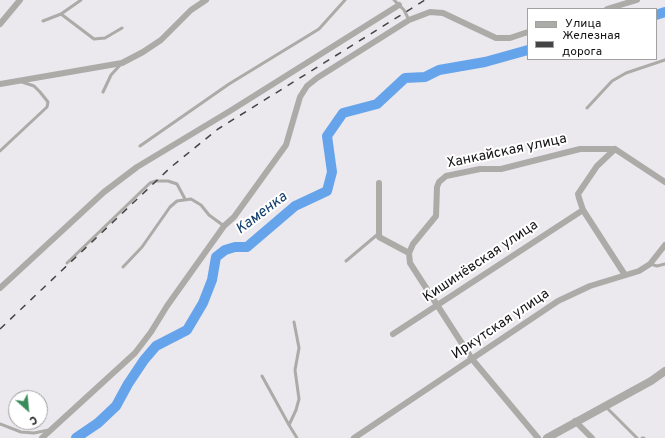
<!DOCTYPE html>
<meta charset="utf-8">
<style>
body{margin:0}
#map{position:relative;width:665px;height:438px;overflow:hidden;background:#ebe8ee;font-family:Overpass,sans-serif}
canvas{display:block}
.legend{position:absolute;left:527px;top:8px;width:130px;height:52px;box-sizing:border-box;background:#fff;border:1px solid #a1a1a1;margin:0;padding:5px 7px;list-style:none;font-size:12px;color:#141315}
.legend li{display:flex;align-items:center;gap:8px;height:20px}
.legend b{width:20px;border:1px solid #a1a1a1}
.north{position:absolute;left:8px;top:390px;width:40px;height:40px;box-sizing:border-box;background:#fff;border:1px solid #a1a1a1;border-radius:50%;rotate:153deg;font-size:11px;font-weight:700;line-height:16px;text-align:center;color:#141315}
.north::after{content:'';display:block;margin:auto;width:14px;height:18px;background:#3b8c5c;clip-path:polygon(50% 0,100% 100%,50% 72%,0 100%)}
</style>
<div id="map">
<canvas width="665" height="438"></canvas>
<ul class="legend">
<li><b style="height:5px;background:#acaba8"></b>Улица</li>
<li><b style="height:5px;background:#444346"></b>Железная дорога</li>
</ul>
<div class="north">С</div>
</div>
<script>
const g = document.querySelector('canvas').getContext('2d');
g.lineJoin = 'round';
function poly(rows) {
  const path = new Path2D();
  for (const r of rows) {
    path.moveTo(r[0], r[1]);
    for (let i = 2; i < r.length; i += 2) path.lineTo(r[i], r[i + 1]);
  }
  return path;
}
function trace(path, color, width, dash) {
  g.strokeStyle = color;
  g.lineWidth = width;
  g.lineCap = dash ? 'butt' : 'round';
  g.setLineDash(dash || []);
  g.stroke(path);
}
function write(font, color, halo, rows, align = 'center') {
  g.font = font + ' Overpass,sans-serif';
  g.lineWidth = 4;
  g.setLineDash([]);
  g.textBaseline = 'middle';
  g.strokeStyle = halo;
  g.fillStyle = color;
  for (const [text, x, y, turn = 0] of rows) {
    g.save();
    g.translate(x, y);
    g.rotate((+turn || 0) * Math.PI / 180);
    g.textAlign = isNaN(turn) ? turn : align;
    if (halo) g.strokeText(text, 0, 0);
    g.fillText(text, 0, 0);
    g.restore();
  }
}
const river = poly([
 [656,15,665,12],
 [76,438,98,423,116,406,128,384,144,360,156,346,187,330,203,303,212,280,216,257,225,250,235,247,247,247,295,206,327,191,332,172,327,136,343,113,377,104,405,78,425,77,439,70,485,62,528,50]
]);
const service = poly([
 [394,0,404,10,409,20],
 [61,14,94,39,105,38,122,28],
 [43,21,61,14,81,0],
 [103,92,111,75,121,64],
 [587,108,612,81,626,73,665,60],
 [140,146,229,84,319,29,345,0],
 [0,151,47,107,48,102,40,92,34,86,22,82],
 [346,261,378,234],
 [67,263,150,183,156,181,168,181,177,184,185,199],
 [650,264,657,266,665,264],
 [123,267,142,247,170,207,177,201,191,199,201,205,209,215,224,226],
 [294,322,299,348,295,370,299,399,296,410,289,425,297,438],
 [262,376,289,425],
 [606,407,637,438],
 [0,424,21,432,34,433,49,430],
 [642,438,644,438]
]);
const minor = poly([
 [607,9,637,0],
 [0,24,20,0],
 [0,84,122,63,143,52,161,40,191,10,206,0],
 [615,149,597,166,578,194,579,198,583,210,625,275],
 [379,183,379,237,409,253],
 [0,288,104,192,137,167,230,111,399,5],
 [393,334,583,210],
 [575,421,592,438],
 [42,438,135,353,151,332,167,306,224,226,234,217,286,145,300,97,307,86,317,78,409,20,430,12,443,13,496,38,510,38,528,32],
 [354,438,558,301,590,286,639,271,650,264,665,245],
 [538,438,472,359,410,263,409,253,413,244,436,216,437,187,439,182,446,176,480,169,501,169,580,149,615,149,665,182]
]);
const tertiary = poly([
 [547,438,651,381,665,371]
]);
const rail = poly([
 [0,329,171,167,218,129,425,0]
]);
const streetNames = [
 ["Ханкайская улица",507,152,-12],
 ["Кишинёвская улица",481,262,-34],
 ["Иркутская улица",501,325,-34]
];
const waterNames = [
 ["Каменка",262,214,-37]
];
trace(river, '#65a4eb', 10);
trace(service, '#acaba8', 3);
trace(minor, '#acaba8', 6);
trace(tertiary, '#acaba8', 8);
trace(rail, '#444346', 1.5, [7, 7]);
write('14px', '#141315', '#fff', streetNames);
write('italic 15px', '#113e6b', '#fff', waterNames);
</script>
